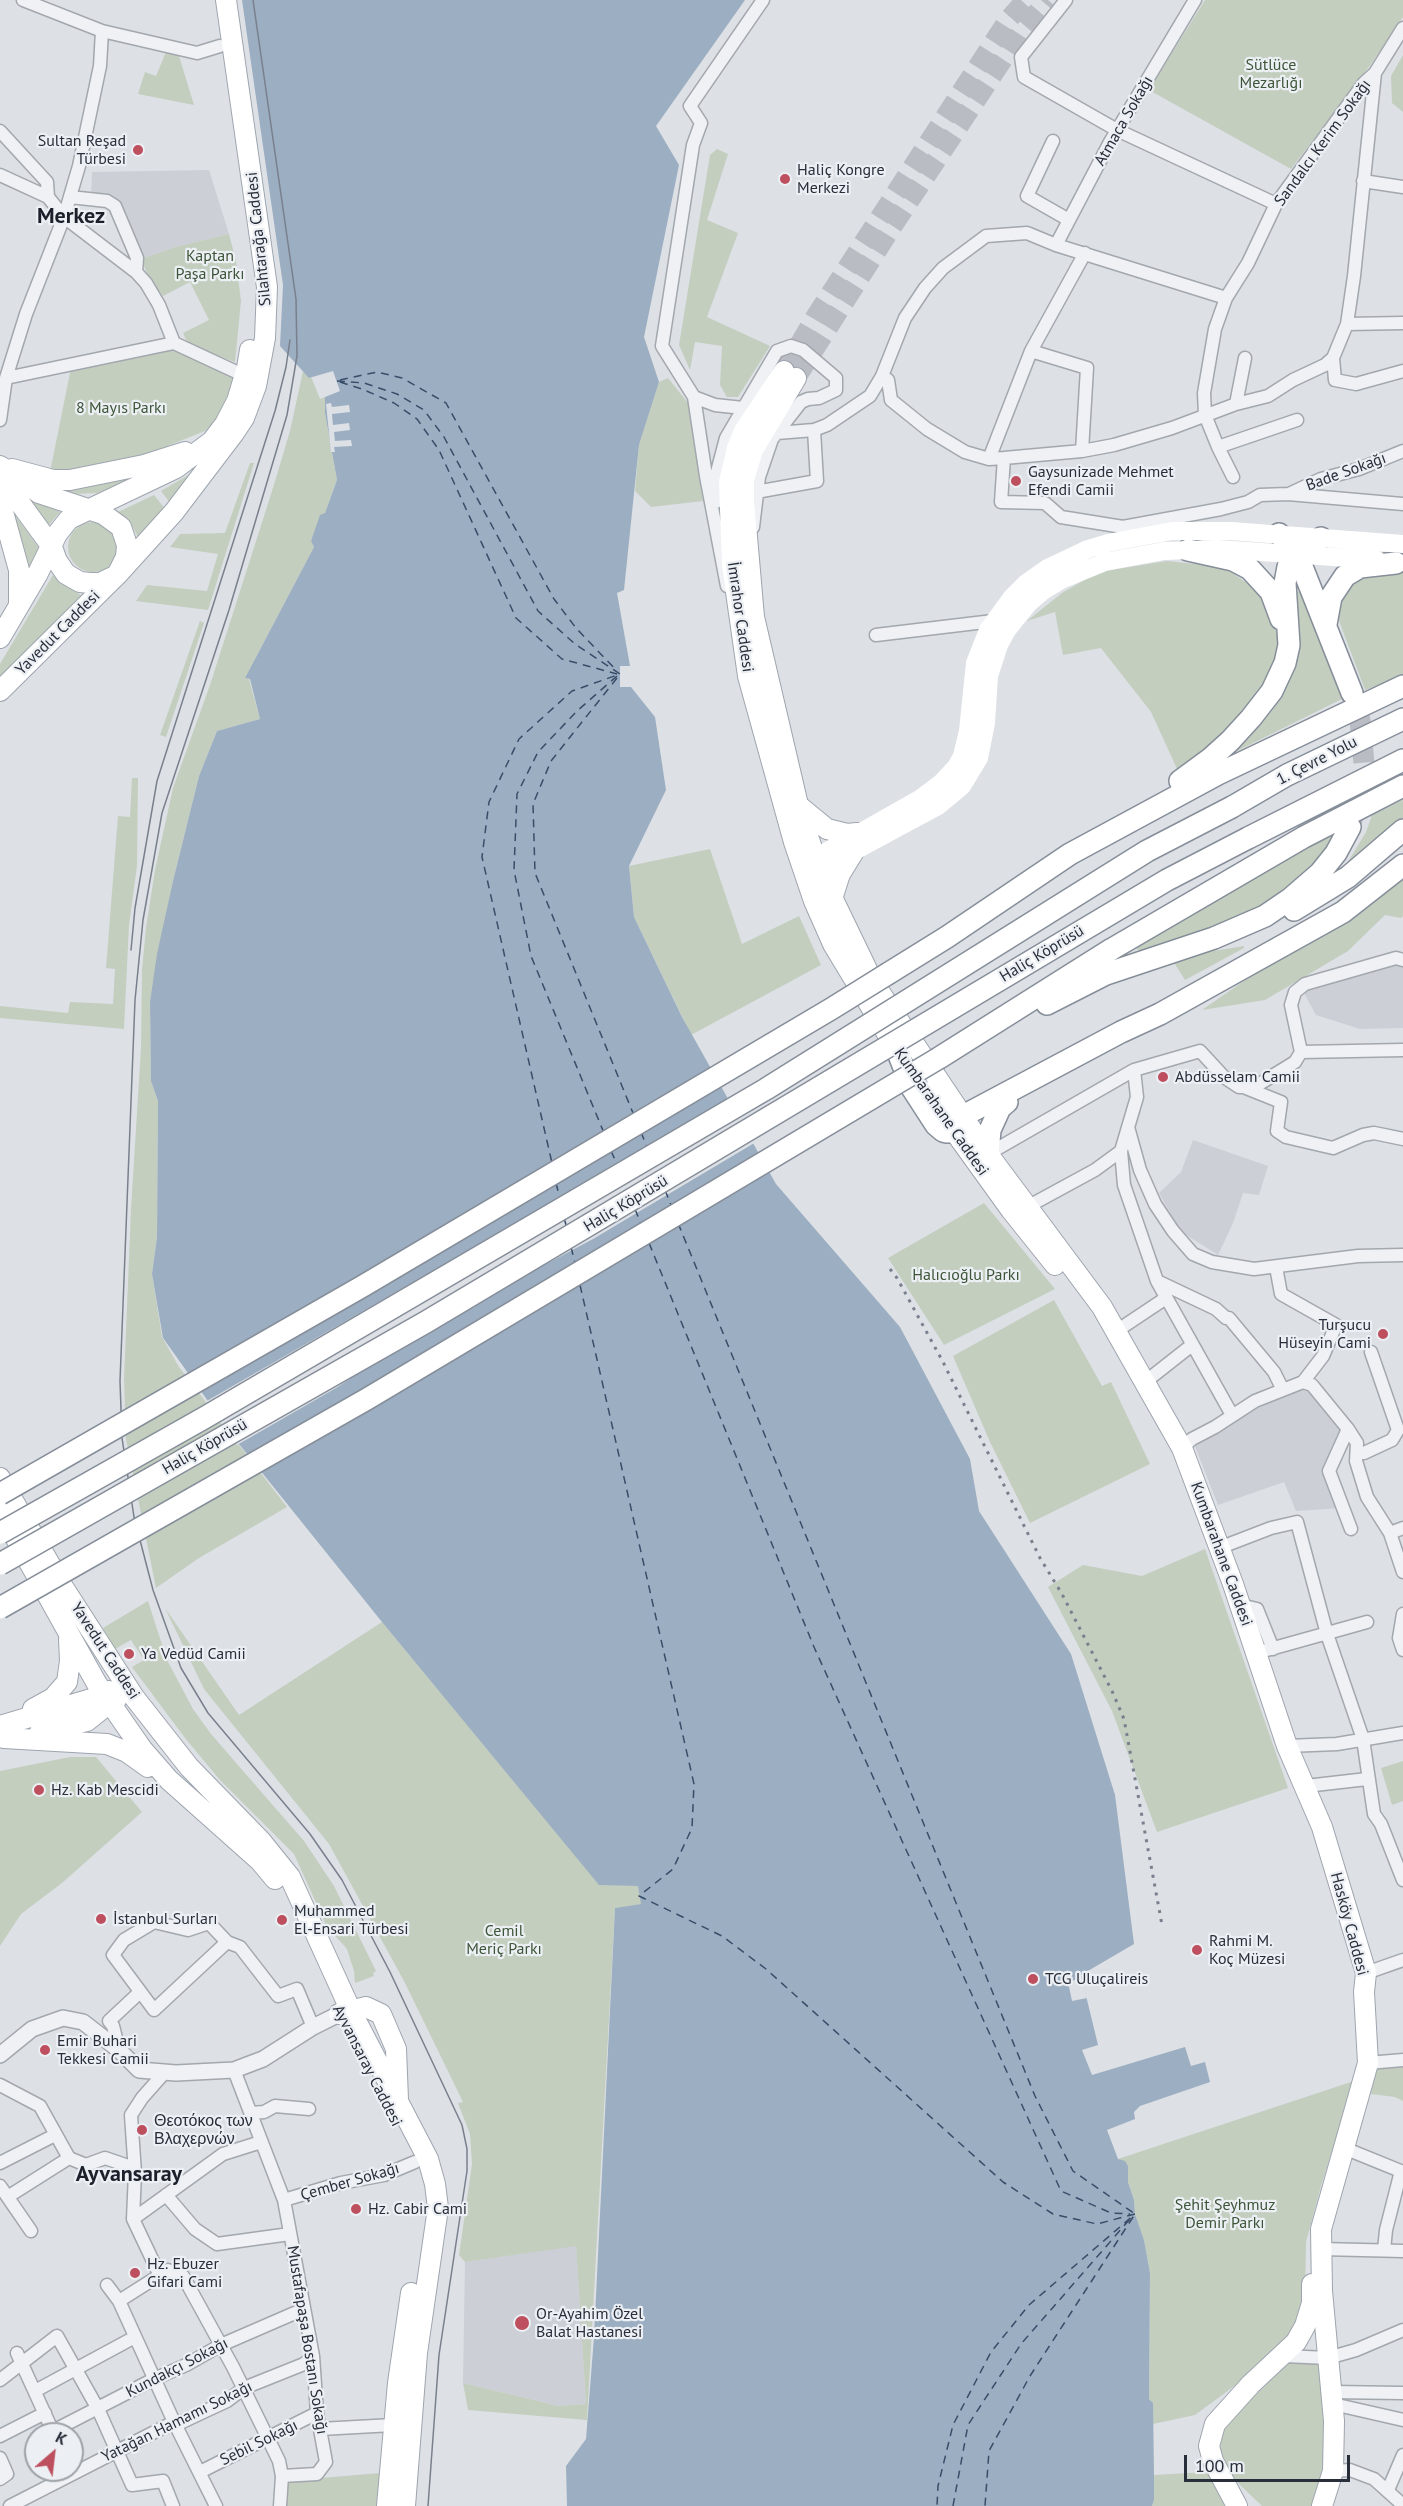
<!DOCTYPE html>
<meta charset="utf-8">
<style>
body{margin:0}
#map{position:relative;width:1403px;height:2506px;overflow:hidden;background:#dde0e5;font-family:"PT Sans",sans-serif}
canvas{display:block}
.north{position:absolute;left:24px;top:2422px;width:60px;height:60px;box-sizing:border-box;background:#eceff3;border:2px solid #9ea2a9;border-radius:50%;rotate:28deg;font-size:16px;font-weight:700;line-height:24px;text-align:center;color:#282e3a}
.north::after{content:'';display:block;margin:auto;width:21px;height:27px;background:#bd4f5e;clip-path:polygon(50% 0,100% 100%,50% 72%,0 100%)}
.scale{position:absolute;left:1184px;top:2455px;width:166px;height:27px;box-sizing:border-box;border:3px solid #282e3a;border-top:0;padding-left:8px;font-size:18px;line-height:21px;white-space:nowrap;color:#282e3a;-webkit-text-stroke:4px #eceff3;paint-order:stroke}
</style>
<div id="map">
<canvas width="1403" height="2506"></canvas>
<div class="north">K</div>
<div class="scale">100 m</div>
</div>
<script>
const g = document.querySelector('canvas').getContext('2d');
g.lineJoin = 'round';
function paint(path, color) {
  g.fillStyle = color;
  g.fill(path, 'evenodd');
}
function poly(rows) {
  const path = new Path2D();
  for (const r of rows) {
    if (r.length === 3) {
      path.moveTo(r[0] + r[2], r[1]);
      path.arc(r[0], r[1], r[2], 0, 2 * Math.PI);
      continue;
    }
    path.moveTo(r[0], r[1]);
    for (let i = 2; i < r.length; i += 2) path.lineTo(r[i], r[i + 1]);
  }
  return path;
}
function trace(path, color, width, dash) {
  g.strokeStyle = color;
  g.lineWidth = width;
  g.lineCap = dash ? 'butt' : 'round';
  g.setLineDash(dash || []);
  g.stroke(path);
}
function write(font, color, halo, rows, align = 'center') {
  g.font = font + ' "PT Sans",sans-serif';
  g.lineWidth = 4.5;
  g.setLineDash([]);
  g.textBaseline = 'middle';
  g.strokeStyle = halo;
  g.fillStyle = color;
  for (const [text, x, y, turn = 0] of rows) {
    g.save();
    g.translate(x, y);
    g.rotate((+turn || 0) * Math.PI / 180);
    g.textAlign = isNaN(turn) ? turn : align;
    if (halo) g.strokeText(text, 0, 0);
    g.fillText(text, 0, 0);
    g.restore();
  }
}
const built = poly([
 [209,170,229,234,175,247,141,259,119,201,91,199,92,172],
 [1403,960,1403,1028,1360,1029,1316,1015,1304,993,1305,984],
 [1193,1140,1268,1166,1259,1195,1243,1193,1233,1223,1218,1255,1180,1231,1159,1193,1181,1172],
 [1303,1382,1348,1429,1329,1471,1343,1508,1296,1511,1284,1482,1218,1505,1192,1439],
 [576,2245,586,2404,559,2406,463,2383,465,2262]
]);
const green = poly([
 [1205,0,1403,0,1403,17,1371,64,1291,169,1149,90],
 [166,52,179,56,194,105,138,94,145,72,156,76],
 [1403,55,1403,112,1392,103,1391,76],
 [717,149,728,154,707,220,738,233,707,317,770,346,738,397,727,397,720,385,722,346,695,342,690,370,679,345,710,155],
 [229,234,236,261,241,301,235,362,188,344,183,333,209,320,190,282,163,296,150,280,141,259,175,247],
 [175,341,237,375,216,420,205,431,147,454,88,471,50,472,71,368],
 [303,371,312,379,320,399,325,397,325,413,337,480,325,513,311,541,314,547,245,678,249,679,260,719,217,731,199,776,173,881,150,1002,151,1081,158,1101,157,1237,152,1274,162,1337,179,1367,287,1507,199,1558,156,1588,126,1439,124,1379,131,1209,141,1048,142,970,146,928,155,870,173,788,210,685,273,488,290,431],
 [668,378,688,403,703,501,651,507,635,491,639,445,659,382],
 [250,463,254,463,208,610,136,601,147,585,207,591,218,554,170,547,180,534,225,533],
 [139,473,140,476,97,493,74,494,51,489],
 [192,473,171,504,161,491],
 [154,495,166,510,139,539,128,518,118,512],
 [27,496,60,512,47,527],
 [14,514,38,547,39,552,31,572],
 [93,547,25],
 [1167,561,1224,567,1267,597,1278,638,1273,674,1228,735,1178,771,1151,712,1101,648,1063,655,1055,612,1027,621,1062,593,1098,572],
 [1376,570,1403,571,1403,675,1365,690,1335,610,1345,584],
 [53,575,61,583,84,597,0,685,0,664],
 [1303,590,1346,697,1237,751,1236,749,1266,718,1283,694,1294,669,1298,648,1296,592],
 [200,621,204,623,166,737,160,735],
 [132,778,138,778,137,866,129,925,124,1029,0,1018,0,1006,68,1013,70,1002,113,1004,115,969,106,968,118,816,130,817],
 [1403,800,1403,822,1346,865,1366,832,1372,815],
 [1338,832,1311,873,1258,911,1142,954,1135,947,1231,889],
 [710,849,742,944,799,916,821,965,691,1035,634,917,629,866],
 [1403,871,1403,916,1401,918,1385,915,1348,951,1265,1000,1202,1010],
 [1244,946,1244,948,1185,980,1171,958],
 [984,1203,1055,1289,944,1345,888,1258],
 [1054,1300,1102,1386,1111,1382,1150,1464,1030,1523,990,1442,953,1356],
 [1205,1549,1288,1788,1157,1832,1112,1711,1048,1587,1083,1565,1142,1576],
 [148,1601,167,1660,193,1709,211,1734,304,1841,334,1886,376,1971,373,1973,374,1976,355,1983,354,1971,347,1949,327,1927,294,1854,220,1780,185,1738,132,1667,144,1660,131,1640,115,1649,103,1628],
 [165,1608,239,1715,382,1622,599,1884,638,1886,642,1904,615,1908,587,2420,468,2410,463,2383,559,2406,586,2404,576,2246,465,2262,459,2255,472,2164,470,2134,458,2103,463,2102,404,1981,329,1844,204,1689],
 [70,1757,96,1757,142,1812,62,1883,21,1914,0,1946,0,1771],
 [1403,1761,1403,1801,1392,1805,1381,1768],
 [1403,2064,1403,2101,1395,2097,1371,2094,1376,2068],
 [1354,2081,1321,2186,1306,2242,1305,2308,1279,2353,1195,2415,1153,2424,1153,2403,1149,2399,1150,2273,1144,2240,1135,2214,1134,2200,1128,2182,1128,2166,1118,2159],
 [1290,2356,1324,2357,1327,2437,1318,2494,1313,2506,1262,2506,1240,2485,1227,2469,1220,2454,1221,2435,1233,2416,1264,2387],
 [1206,2472,1233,2499,1237,2506,1152,2506,1154,2500,1154,2475],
 [380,2473,379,2506,285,2506,286,2481]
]);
const water = poly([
 [242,0,745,0,656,126,679,165,644,337,659,382,639,445,624,590,617,593,630,666,620,666,620,687,631,687,655,717,666,790,629,866,634,917,682,1017,776,1184,900,1327,970,1459,979,1511,1071,1654,1115,1795,1134,1944,1081,1975,1098,2045,1082,2050,1092,2075,1185,2047,1191,2066,1205,2062,1210,2082,1140,2106,1134,2112,1135,2119,1107,2130,1118,2159,1125,2161,1128,2166,1128,2182,1134,2200,1135,2214,1144,2240,1150,2273,1149,2399,1153,2403,1154,2475,1154,2500,1152,2506,567,2506,566,2466,586,2439,594,2337,615,1908,641,1904,638,1886,599,1885,382,1622,235,1439,163,1338,152,1274,157,1237,158,1101,151,1081,150,1002,157,954,173,881,199,776,217,731,260,719,250,679,245,678,314,547,311,541,320,515,325,513,337,480,325,413,325,397,340,391,333,371,309,378,280,346,283,285]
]);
const pier = poly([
 [331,403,332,407,349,405,350,412,332,414,333,425,349,423,350,430,334,432,335,441,351,440,352,446,334,447,335,452,331,452,326,404],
 [730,1097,756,1142,593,1239,430,1326,336,1388,237,1445,205,1402,563,1196],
 [1082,1978,1087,1998,1072,2001,1068,1982]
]);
const ferry = poly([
 [340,380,377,372,402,378,446,403,554,599,576,628,617,671],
 [337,381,364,383,397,394,424,410,444,437,538,611,575,644,620,674,572,691,519,739,489,802,482,857,552,1163],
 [340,382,362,389,394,403,417,419,439,450,516,618,562,659,617,674],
 [617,678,551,761,533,804,535,873,633,1113],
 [641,1132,647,1147],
 [604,1133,531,956,514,870,517,794,538,752,577,711,617,676],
 [611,1151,618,1166],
 [556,1183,560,1199],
 [665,1190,671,1205],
 [635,1209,641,1224],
 [564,1218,567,1228],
 [678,1223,1035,2096,1073,2171,1135,2214,1030,2376,989,2451,985,2506],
 [649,1243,814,1647,1061,2191,1111,2213,1130,2214],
 [571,1247,575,1263],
 [580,1285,694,1784,692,1828,673,1869,639,1896,722,1936,766,1969,1003,2182,1053,2214,1097,2224,1135,2214,1029,2305,991,2352,953,2425,938,2486,937,2506],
 [953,2506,968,2425,1021,2344,1130,2219]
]);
const primaryTunnel = poly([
 [784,371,816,316,1008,20,1026,0],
 [796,378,890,230,1023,29,1048,0]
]);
const trunkTunnel = poly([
 [1351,823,1362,785,1364,764,1360,720,1352,693]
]);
const minor = poly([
 [23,0,102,31,197,53,220,46],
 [1066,0,1021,57,1024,77,1117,130,1276,204],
 [0,131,47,182,48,197],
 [1053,141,1027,196,1069,220],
 [0,175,48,197,64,217,136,272,146,283,159,305,174,343],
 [1363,181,1403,187],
 [70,197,107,201,115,206,137,258,136,272],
 [1056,245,1110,142,1195,0],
 [1226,298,1056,245,1027,233,986,236,943,268,925,288,905,318,882,376,888,380,891,400,927,429,965,452,989,459,1004,458,1082,451,1114,445,1172,428,1236,404,1268,396,1293,380,1325,365,1333,358,1347,324,1354,276,1375,73,1403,28],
 [1347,324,1403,323],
 [1031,351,1087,368,1082,451],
 [1333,358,1335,380,1356,384,1403,371],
 [6,378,174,343,245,376],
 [694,397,715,405,743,408],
 [1236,404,1245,358],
 [0,420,6,378,26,314,64,217,79,166,100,66,102,31],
 [1297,420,1218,447,1205,415,1204,393,1215,329,1226,298,1248,263,1276,204,1364,83,1375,73],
 [777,433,814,430,827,425,870,396,882,376],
 [1218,447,1233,477],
 [1004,458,1001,502,1045,503,1061,517,1123,527,1221,509,1248,502,1260,495,1288,494,1403,504],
 [989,459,1031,351,1085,253],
 [756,492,817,481,814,430],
 [1289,494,1321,479,1359,469,1403,451],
 [716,502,717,472,726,438,777,351,791,346,803,350,836,378,836,390,819,398,808,399,801,402,772,439,759,477,753,527],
 [727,586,706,476,694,397,662,346,693,145,701,123,690,106,763,0],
 [876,635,993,621],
 [1301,1052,1291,1005,1295,992,1305,984,1396,958,1403,960],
 [1301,1052,1403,1050],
 [1246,1088,1281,1102,1277,1131,1286,1137,1333,1148,1363,1135,1374,1133,1403,1139],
 [1128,1127,1140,1170,1155,1204,1173,1231,1193,1254,1212,1262,1254,1269,1358,1256,1403,1255],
 [988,1154,1134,1070],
 [1027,1207,1095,1170,1121,1151],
 [1276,1267,1281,1294,1336,1325,1323,1356,1303,1382],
 [1157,1281,1216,1309,1226,1318,1229,1318,1274,1372,1282,1388],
 [1115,1332,1166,1298],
 [1145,1382,1192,1345],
 [1232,1415,1157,1281,1124,1185,1121,1151,1137,1097,1134,1070,1200,1051,1224,1077,1239,1087,1256,1086,1295,1062,1301,1052],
 [1348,1429,1329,1471,1351,1529],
 [1182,1448,1192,1439,1215,1427,1255,1401,1303,1382,1312,1385,1348,1429,1357,1443,1356,1461,1367,1497,1390,1533,1403,1572],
 [1358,1452,1364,1453,1392,1440,1398,1430,1371,1352],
 [1390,1533,1403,1528],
 [1219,1548,1271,1528,1297,1522,1327,1634,1363,1739,1374,1814,1381,1824,1403,1880],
 [1240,1605,1257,1609,1273,1649],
 [1403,1614,1399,1638,1403,1650],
 [1256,1653,1367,1622],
 [1287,1746,1337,1744,1403,1733],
 [1306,1786,1367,1779],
 [227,1942,154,2010,113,1955,124,1940,154,1922,188,1930,209,1923,227,1942,240,1947,278,1996,297,1989,313,2027],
 [1366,1973,1403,1960],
 [119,2050,113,2026,109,2021,140,1992],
 [1368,2063,1403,2060],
 [234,2070,284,2200,313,2356,317,2413,326,2462,317,2474,282,2476],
 [0,2085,40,2106,69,2158,86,2165,105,2158,134,2168],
 [251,2113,264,2112,275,2106,309,2109],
 [1344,2148,1403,2172],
 [0,2163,55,2135],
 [0,2186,31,2231],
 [166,2195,195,2229,217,2244,290,2234],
 [9,2196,69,2158],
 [284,2200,341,2183,384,2175,415,2162],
 [133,2219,223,2154,261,2142],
 [1321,2249,1403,2251],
 [1384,2250,1386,2230,1401,2171],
 [160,2276,133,2219,135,2173,131,2115,142,2098,165,2072],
 [107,2285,119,2301,174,2422,216,2506],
 [119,2301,168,2270,183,2276,233,2367,279,2461,282,2476,280,2506],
 [17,2353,54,2434],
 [1284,2356,1328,2358,1356,2350,1403,2330],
 [0,2380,57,2336,98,2409,132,2485,163,2481,173,2506],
 [35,2391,135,2337],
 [1331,2392,1403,2393],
 [1333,2404,1403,2420],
 [320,2429,393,2425],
 [53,2431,154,2379,186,2365,221,2345,304,2309],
 [0,2436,45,2413],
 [0,2458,7,2474,0,2479],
 [1333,2471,1350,2470,1374,2479,1403,2505],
 [200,2472,317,2413],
 [1388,2490,1403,2455],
 [10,2506,174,2422,180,2423,201,2413,227,2401,244,2388,304,2364,313,2356]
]);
const tertiary = poly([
 [0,2055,32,2029,63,2018,83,2022,119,2050,139,2070,176,2073,234,2070,263,2059,313,2027,339,2014]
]);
const secondary = poly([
 [815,858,921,798,941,783,956,767,962,756,968,731,975,663,988,630,1012,597,1026,583,1046,569,1088,549,1108,543,1172,531,1231,531,1403,544],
 [819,870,938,806,962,786,979,758,986,723,989,676,999,645,1007,630,1028,604,1043,591,1061,580,1105,562,1164,551,1217,549,1377,560]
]);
const primary = poly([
 [784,371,744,431,737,448,729,482,732,564,748,676,794,842,814,901,833,944,900,1055],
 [796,378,753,450,744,480,744,502,754,617,798,805,819,870,873,982,988,1154,1102,1307,1182,1448,1233,1584,1287,1746,1322,1827,1366,1973,1364,1992,1368,2063,1321,2229,1322,2291,1334,2421,1333,2471,1322,2506],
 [0,466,39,493,103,514,121,527,127,545,126,557,117,575,100,583,90,583,80,582,66,574,57,561,52,547,17,499,0,482],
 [12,469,53,480,70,480,144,465,185,452],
 [0,501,19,570,19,605],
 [0,638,37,575,57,534,69,519,176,468,212,441,225,424,237,401,247,368,250,350],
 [0,691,117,575,174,512,234,433,244,418,256,386,265,338,267,287,226,0],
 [799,806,827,829,847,834,857,833],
 [832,899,840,874,853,853],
 [926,1092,1011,1210,1055,1265],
 [0,1478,63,1587,134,1697,189,1767,261,1841,290,1877,350,2009,428,2159,435,2184,438,2208,417,2353,405,2506],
 [0,1510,97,1684,142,1749,169,1780,260,1861,275,1879],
 [33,1709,53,1698,67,1682,70,1661,69,1639],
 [0,1726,91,1699,116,1700],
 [40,1732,87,1721,102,1709,109,1691],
 [4,1738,107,1744,127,1752,148,1767],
 [339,2014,366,2007,381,2014,396,2049,398,2100],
 [387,2506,398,2383,411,2293],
 [1237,2506,1213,2461,1209,2446,1215,2424,1251,2384,1296,2342,1305,2326,1312,2303,1312,2284]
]);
const trunk = poly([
 [1279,534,1292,546,1297,554,1352,693],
 [1188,550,1233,560,1250,569,1271,592,1281,619],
 [1326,624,1331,597,1345,576,1360,567,1396,563],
 [1180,781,1210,759,1230,741,1251,718,1272,691,1285,663,1289,645,1285,583,1288,567,1297,554,1321,538],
 [1232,807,1287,775,1403,719],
 [1248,838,1403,760],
 [1294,910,1348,877,1403,830],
 [889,973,947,937,1070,854,1218,774,1403,686],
 [1047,1004,1106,974,1214,938,1265,916,1290,899,1320,873,1336,853,1350,827],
 [897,1050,912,1088,936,1125,943,1131,947,1132,954,1131,966,1124],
 [939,1058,1112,949,1304,837,1403,786],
 [954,1131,963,1116,1121,1032,1160,1014,1343,912,1403,865],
 [988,1154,990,1130,1000,1108,1007,1102]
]);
const tram = poly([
 [253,0,296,299,297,356,287,415,229,610,162,813,143,920,135,1000,120,1381,122,1438,134,1517,153,1590,181,1668,208,1713,310,1834,342,1880,390,1972,462,2125,467,2149,467,2171,439,2355,428,2506],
 [131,950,135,908,157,781,275,411,286,367,290,340]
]);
const rail = poly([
 [890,1269,897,1278,943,1362,1040,1558,1062,1594,1112,1691,1124,1719,1162,1925]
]);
const trunkBridge = poly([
 [0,1494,363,1286,831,1009,889,973],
 [0,1533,204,1418,766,1089,1147,851,1232,807],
 [0,1564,426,1322,1167,880,1248,838],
 [0,1608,367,1399,939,1058]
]);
const markers = [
 [138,150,6,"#bd4f5e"],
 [785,179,6,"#bd4f5e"],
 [1016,481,6,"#bd4f5e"],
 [1163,1077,6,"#bd4f5e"],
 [1383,1334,6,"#bd4f5e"],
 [129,1654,6,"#bd4f5e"],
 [39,1790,6,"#bd4f5e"],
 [101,1919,6,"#bd4f5e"],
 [282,1920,6,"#bd4f5e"],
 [1197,1950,6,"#bd4f5e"],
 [1033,1979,6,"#bd4f5e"],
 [45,2050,6,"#bd4f5e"],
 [142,2130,6,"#bd4f5e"],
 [356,2209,6,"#bd4f5e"],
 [135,2273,6,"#bd4f5e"],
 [522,2323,8,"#bd4f5e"]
];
const parkNames = [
 ["Sütlüce",1271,65],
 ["Mezarlığı",1271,83],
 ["Kaptan",210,256],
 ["Paşa Parkı",210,274],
 ["8 Mayıs Parkı",121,408],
 ["Halıcıoğlu Parkı",966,1275],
 ["Cemil",504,1931],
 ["Meriç Parkı",504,1949],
 ["Şehit Şeyhmuz",1225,2205],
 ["Demir Parkı",1225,2223]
];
const streetNames = [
 ["Atmaca Sokağı",1124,121,-60],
 ["Sandalcı Kerim Sokağı",1323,143,-54],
 ["Silahtarağa Caddesi",259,239,-96],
 ["Bade Sokağı",1346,472,-20],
 ["İmrahor Caddesi",740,617,82],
 ["Yavedut Caddesi",58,633,-45],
 ["1. Çevre Yolu",1317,761,-27],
 ["Haliç Köprüsü",1042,954,-31],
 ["Kumbarahane Caddesi",941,1112,55],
 ["Haliç Köprüsü",626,1204,-31],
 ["Haliç Köprüsü",205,1447,-30],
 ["Kumbarahane Caddesi",1221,1554,70],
 ["Yavedut Caddesi",105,1651,57],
 ["Hasköy Caddesi",1349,1924,75],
 ["Ayvansaray Caddesi",367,2066,63],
 ["Çember Sokağı",350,2182,-16],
 ["Mustafapaşa Bostanı Sokağı",307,2340,81],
 ["Kundakçı Sokağı",177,2368,-27],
 ["Yatağan Hamamı Sokağı",177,2422,-26],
 ["Sebil Sokağı",259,2443,-26]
];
const poiNames = [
 ["Sultan Reşad",126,141,"right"],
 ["Türbesi",126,159,"right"],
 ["Haliç Kongre",797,170],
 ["Merkezi",797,188],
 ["Gaysunizade Mehmet",1028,472],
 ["Efendi Camii",1028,490],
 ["Abdüsselam Camii",1175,1077],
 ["Turşucu",1371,1325,"right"],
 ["Hüseyin Cami",1371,1343,"right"],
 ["Ya Vedüd Camii",141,1654],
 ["Hz. Kab Mescidi",51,1790],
 ["Muhammed",294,1911],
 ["El-Ensari Türbesi",294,1929],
 ["İstanbul Surları",113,1919],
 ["Rahmi M.",1209,1941],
 ["Koç Müzesi",1209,1959],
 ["TCG Uluçalireis",1045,1979],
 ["Emir Buhari",57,2041],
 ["Tekkesi Camii",57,2059],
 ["Θεοτόκος των",154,2121],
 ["Βλαχερνών",154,2139],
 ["Hz. Cabir Cami",368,2209],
 ["Hz. Ebuzer",147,2264],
 ["Gifari Cami",147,2282],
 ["Or-Ayahim Özel",536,2314],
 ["Balat Hastanesi",536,2332]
];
const districtNames = [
 ["Merkez",71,217],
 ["Ayvansaray",129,2175]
];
paint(built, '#cccfd6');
paint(green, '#c3cebf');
paint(water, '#9caec1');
paint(pier, '#dde0e5');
trace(ferry, '#384d69', 1.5, [8, 6]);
trace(primaryTunnel, '#b9bcc3', 20, [20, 10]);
trace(trunkTunnel, '#b9bcc3', 21, [21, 10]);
trace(minor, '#a3a7ae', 15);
trace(tertiary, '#a3a7ae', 18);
trace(primary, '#9ea5af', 22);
trace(trunk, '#868e9a', 24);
trace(minor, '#eff1f4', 12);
trace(tertiary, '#eff1f4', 15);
trace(secondary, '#fff', 18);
trace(primary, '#fff', 20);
trace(trunk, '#fff', 21);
trace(tram, '#79808d', 1.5);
trace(rail, '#79808d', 3, [3, 6]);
trace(trunkBridge, '#868e9a', 24, []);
trace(trunkBridge, '#fff', 21);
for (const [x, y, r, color] of markers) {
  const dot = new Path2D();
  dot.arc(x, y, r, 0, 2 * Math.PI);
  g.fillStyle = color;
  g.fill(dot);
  trace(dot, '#eceff3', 2);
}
write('16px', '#3c5437', '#eceff3', parkNames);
write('16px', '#282e3a', '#eceff3', streetNames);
write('16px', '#282e3a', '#eceff3', poiNames, 'left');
write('bold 22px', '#1b202a', '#eceff3', districtNames);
</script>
